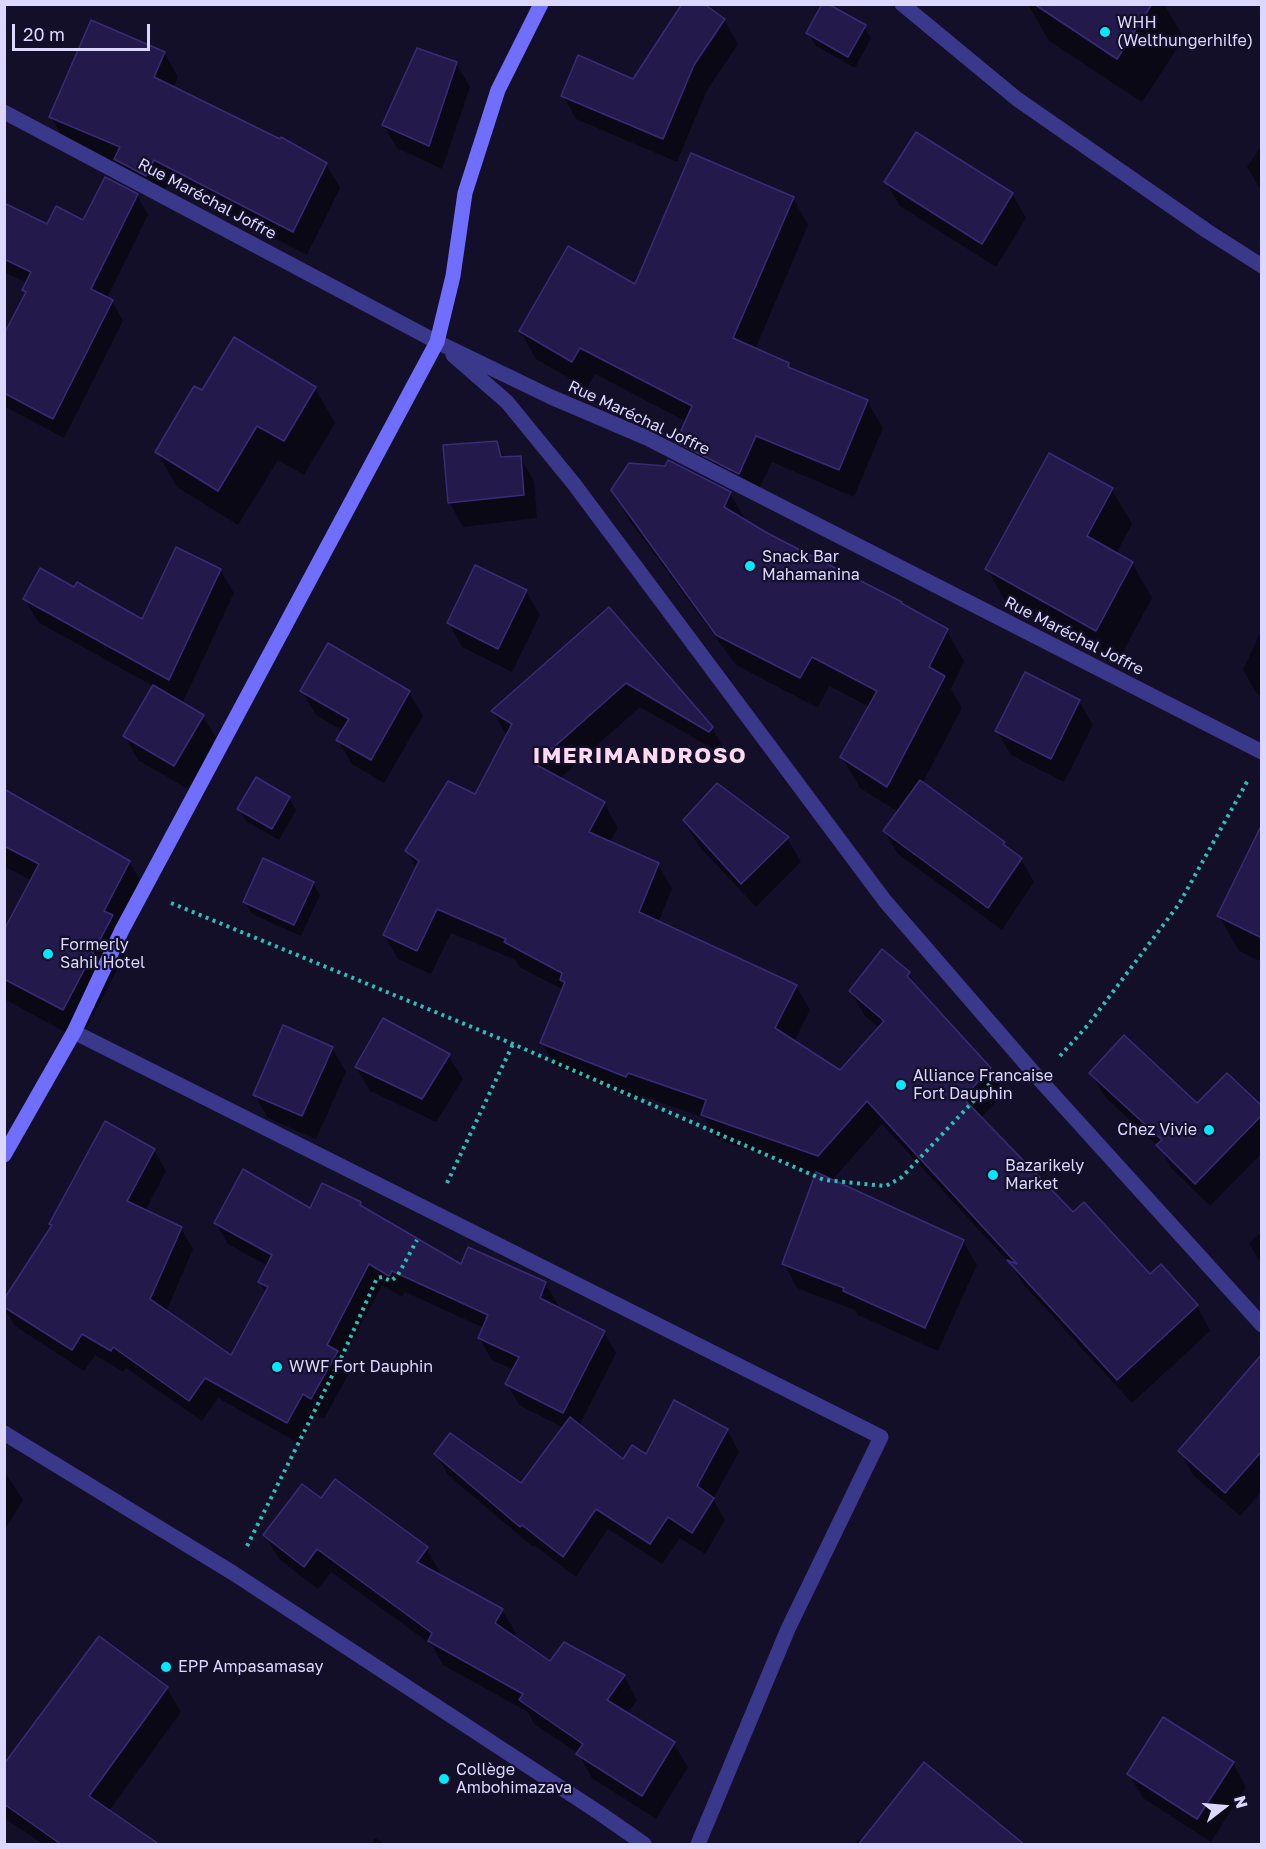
<!DOCTYPE html>
<meta charset="utf-8">
<style>
body{margin:0}
#map{position:relative;width:1266px;height:1849px;overflow:hidden;background:#130f29;font-family:"Golos Text",sans-serif}
canvas{display:block}
.frame{position:absolute;inset:0;border:6px solid #dbd7ff;pointer-events:none}
.north{position:absolute;left:1194px;top:1777px;width:60px;height:60px;-webkit-text-stroke:4px #130f29;paint-order:stroke;rotate:74deg;font-size:16px;font-weight:700;line-height:24px;text-align:center;color:#dbd7ff}
.north::after{content:'';display:block;margin:auto;width:21px;height:27px;background:#dbd7ff;clip-path:polygon(50% 0,100% 100%,50% 72%,0 100%)}
.scale{position:absolute;left:12px;top:24px;width:138px;height:27px;box-sizing:border-box;border:3px solid #dbd7ff;border-top:0;padding-left:8px;font-size:18px;line-height:21px;white-space:nowrap;color:#dbd7ff;-webkit-text-stroke:4px #130f29;paint-order:stroke}
</style>
<div id="map">
<canvas width="1266" height="1849"></canvas>
<div class="frame"></div>
<div class="north">N</div>
<div class="scale">20 m</div>
</div>
<script>
const g = document.querySelector('canvas').getContext('2d');
g.lineJoin = 'round';
function paint(path, color) {
  g.fillStyle = color;
  g.fill(path, 'evenodd');
}
function poly(rows) {
  const path = new Path2D();
  for (const r of rows) {
    path.moveTo(r[0], r[1]);
    for (let i = 2; i < r.length; i += 2) path.lineTo(r[i], r[i + 1]);
  }
  return path;
}
function trace(path, color, width, dash) {
  g.strokeStyle = color;
  g.lineWidth = width;
  g.lineCap = dash ? 'butt' : 'round';
  g.setLineDash(dash || []);
  g.stroke(path);
}
function write(font, color, halo, rows, align = 'center') {
  g.font = font + ' "Golos Text",sans-serif';
  g.lineWidth = 4.5;
  g.setLineDash([]);
  g.textBaseline = 'middle';
  g.strokeStyle = halo;
  g.fillStyle = color;
  for (const [text, x, y, turn = 0] of rows) {
    g.save();
    g.translate(x, y);
    g.rotate((+turn || 0) * Math.PI / 180);
    g.textAlign = isNaN(turn) ? turn : align;
    if (halo) g.strokeText(text, 0, 0);
    g.fillText(text, 0, 0);
    g.restore();
  }
}
const shadow = poly([
 [1028,4,1164,4,1184,38,1142,102,1049,41],
 [724,20,738,44,707,90,677,162,576,119,563,95,634,80],
 [864,27,871,38,855,68,815,45,808,33],
 [164,53,178,77,173,88,326,164,340,188,307,255,168,183,160,200,129,183,118,164,65,141,51,117],
 [456,63,470,87,442,169,397,148,383,124],
 [1262,145,1262,192,1247,167],
 [886,182,1012,194,1026,218,996,267,900,206],
 [137,195,148,215,107,298,112,301,123,321,64,438,4,406,4,338,26,295,24,290,27,283,4,272,4,205,48,226,84,222],
 [793,198,808,225,755,350,788,365,791,369,867,401,883,428,854,497,772,462,754,500,694,469,678,442,687,422,595,374,587,388,536,359,520,331,636,286],
 [315,388,335,423,304,475,278,460,238,525,177,487,157,452,203,392],
 [496,443,505,458,520,457,534,481,537,518,463,527,450,503],
 [612,490,730,493,747,522,946,630,964,661,951,689,962,708,922,784,1004,843,1007,849,1021,859,1034,882,1002,930,898,854,884,831,898,812,860,788,842,757,870,707,829,686,818,708,736,665,630,521],
 [1112,490,1132,524,1116,554,1132,563,1152,598,1116,665,1007,604,987,569],
 [220,570,234,593,182,704,203,716,217,740,188,789,138,760,125,736,153,686,38,622,25,599,143,621],
 [526,591,540,615,512,672,462,647,449,623],
 [609,609,712,728,726,752,724,755,640,707,559,779,604,803,618,828,609,843,658,864,672,889,658,923,796,986,810,1010,794,1042,840,1071,879,1028,865,1016,851,992,908,973,920,992,990,1068,1004,1093,981,1118,1073,1214,1150,1276,1160,1266,1197,1306,1210,1331,1132,1403,1023,1284,1013,1267,882,1124,831,1181,963,1241,977,1265,938,1351,858,1315,855,1310,797,1288,784,1264,817,1174,717,1139,705,1118,642,1096,640,1101,556,1067,542,1043,564,990,519,967,516,960,451,933,431,974,398,959,384,935,417,869,407,852,475,796,507,736,493,712],
 [1262,629,1262,696,1257,694,1243,670],
 [302,691,409,692,423,716,384,783,352,764,338,740,343,731,316,715],
 [1079,701,1093,725,1064,782,1011,755,997,731],
 [4,791,129,862,147,892,123,937,129,947,80,1040,4,999,4,933,32,881,4,866],
 [289,798,296,810,279,840,246,821,239,809],
 [684,821,787,838,801,862,756,907,698,845],
 [1262,827,1262,962,1239,951,1219,916],
 [313,883,320,895,301,936,252,914,245,902],
 [383,1020,449,1056,463,1079,436,1122,370,1091,356,1067],
 [332,1048,346,1072,316,1139,268,1118,254,1094],
 [1091,1073,1197,1105,1262,1108,1262,1153,1210,1206,1172,1169,1160,1148,1105,1097],
 [154,1150,166,1171,145,1211,181,1228,193,1249,166,1312,231,1357,266,1293,260,1282,268,1266,228,1244,216,1223,360,1203,363,1209,462,1266,545,1283,558,1305,557,1308,604,1332,616,1353,579,1426,624,1461,647,1456,727,1430,739,1452,713,1499,725,1520,705,1554,680,1538,662,1564,608,1529,576,1577,534,1545,533,1547,448,1475,436,1454,521,1485,564,1428,519,1405,507,1384,514,1370,492,1360,479,1338,484,1328,405,1292,402,1297,382,1285,342,1361,349,1373,324,1419,315,1415,300,1444,218,1398,202,1421,126,1368,123,1372,95,1355,84,1371,15,1326,4,1308,4,1302,52,1227,51,1224],
 [1262,1232,1262,1265,1249,1243],
 [1262,1392,1262,1491,1240,1516,1193,1475,1180,1451],
 [4,1471,23,1500,4,1531],
 [321,1500,426,1548,440,1572,438,1575,502,1610,516,1633,513,1638,551,1663,624,1676,637,1700,627,1714,674,1744,688,1767,656,1819,592,1778,578,1753,534,1724,528,1712,443,1665,432,1645,331,1572,318,1589,279,1559,265,1535],
 [99,1638,167,1688,181,1712,109,1811,145,1844,43,1844,4,1818,4,1767],
 [1233,1763,1246,1787,1211,1842,1143,1798,1129,1774],
 [375,1838,385,1844,371,1844],
 [858,1839,862,1841,1023,1844,854,1844]
]);
const building = poly([
 [682,4,704,4,725,19,694,65,663,139,561,96,578,55,633,79,682,4],
 [822,4,828,4,866,25,848,57,806,33,822,4],
 [1034,4,1152,4,1117,59,1034,4],
 [91,20,165,52,154,77,280,139,281,137,327,163,293,232,154,160,146,176,114,159,120,147,49,117,91,20],
 [417,48,457,62,429,146,382,125,417,48],
 [916,132,1013,193,982,244,884,182,916,132],
 [691,153,794,197,733,338,789,363,788,367,868,400,839,470,756,436,739,474,676,442,692,406,580,348,572,362,519,331,568,246,635,284,691,153],
 [105,177,138,194,91,289,113,300,53,419,4,393,4,334,26,292,22,290,31,272,4,259,4,203,47,224,56,206,83,220,105,177],
 [234,337,316,387,284,441,257,426,218,491,155,452,194,386,202,390,234,337],
 [497,441,501,457,521,456,524,495,448,503,443,445,497,441],
 [1049,453,1113,488,1087,536,1133,562,1096,631,985,569,1049,453],
 [668,460,731,492,724,507,769,534,902,602,901,603,948,629,929,667,945,676,887,787,840,757,877,691,812,657,800,678,716,635,611,490,629,463,665,466,668,460],
 [176,547,221,569,169,680,23,599,40,568,74,587,77,582,142,619,176,547],
 [475,565,527,590,498,649,447,623,475,565],
 [609,607,713,727,709,732,626,683,535,764,605,802,589,832,659,863,639,912,797,985,775,1028,840,1070,884,1021,849,991,882,949,910,972,907,976,991,1068,963,1098,1073,1212,1084,1202,1150,1274,1161,1264,1198,1305,1117,1380,1007,1260,1017,1264,867,1101,818,1156,701,1115,706,1100,628,1073,626,1077,540,1043,565,982,560,980,562,973,504,942,506,939,437,909,417,951,383,935,419,861,405,851,448,781,475,794,512,724,491,711,609,607],
 [328,643,410,691,371,760,336,740,349,719,300,691,328,643],
 [1025,672,1080,700,1051,759,995,731,1025,672],
 [153,685,204,715,174,766,123,736,153,685],
 [256,777,290,797,272,829,237,809,256,777],
 [920,780,1005,842,1003,844,1022,858,988,908,883,831,920,780],
 [717,783,789,837,741,884,683,820,717,783],
 [4,789,130,861,104,911,113,915,63,1010,4,979,4,930,39,864,4,846,4,789],
 [1262,824,1262,938,1217,916,1262,824],
 [263,858,314,882,294,925,243,902,263,858],
 [383,1018,450,1054,422,1099,355,1067,383,1018],
 [283,1025,333,1047,302,1116,253,1095,283,1025],
 [1124,1035,1197,1103,1227,1073,1262,1106,1262,1115,1195,1184,1156,1145,1162,1140,1089,1073,1124,1035],
 [105,1121,155,1149,127,1201,182,1227,150,1299,231,1355,268,1287,258,1282,272,1255,214,1223,243,1169,310,1208,322,1183,361,1202,360,1205,461,1264,468,1247,546,1282,540,1298,605,1331,563,1413,505,1384,519,1357,478,1338,488,1315,392,1271,389,1276,369,1264,327,1345,338,1351,311,1399,303,1394,287,1423,205,1378,189,1401,113,1347,111,1351,82,1334,72,1350,4,1307,4,1299,52,1225,49,1224,105,1121],
 [816,1172,964,1240,925,1328,843,1291,844,1288,782,1264,816,1172],
 [1262,1354,1262,1451,1225,1493,1178,1451,1262,1354],
 [674,1400,728,1429,697,1486,714,1498,692,1533,668,1517,650,1544,596,1509,563,1557,522,1525,520,1527,434,1454,450,1433,521,1483,570,1417,623,1459,632,1445,646,1454,674,1400],
 [335,1479,428,1547,417,1562,503,1609,495,1623,550,1661,564,1642,625,1675,607,1700,675,1742,642,1796,576,1754,583,1744,519,1700,523,1694,428,1641,432,1633,317,1549,304,1567,263,1535,302,1484,321,1498,335,1479],
 [99,1636,168,1687,89,1796,160,1845,62,1845,4,1804,4,1764,99,1636],
 [1163,1717,1234,1762,1197,1819,1127,1774,1163,1717],
 [924,1762,1025,1845,858,1845,924,1762]
]);
const path = poly([
 [171,903,513,1044,824,1180,886,1186,902,1177,997,1076],
 [1060,1056,1088,1025,1179,904,1248,780],
 [447,1183,513,1044],
 [247,1546,343,1354,377,1278,382,1277,391,1281,398,1275,417,1240]
]);
const lane = poly([
 [902,4,1017,99,1207,231,1262,266],
 [74,1032,881,1437,788,1629,698,1844]
]);
const street = poly([
 [4,112,437,342,551,397,647,438,1262,752],
 [453,355,507,402,574,484,885,901,1039,1079,1262,1325],
 [4,1433,233,1573,598,1812,644,1844]
]);
const secondary = poly([
 [4,1155,74,1032,122,930,437,342,453,276,465,193,498,90,541,4]
]);
const markers = [
 [1105,32,6,"#03e8ff"],
 [750,566,6,"#03e8ff"],
 [48,954,6,"#03e8ff"],
 [901,1085,6,"#03e8ff"],
 [1209,1130,6,"#03e8ff"],
 [993,1175,6,"#03e8ff"],
 [277,1367,6,"#03e8ff"],
 [166,1667,6,"#03e8ff"],
 [444,1779,6,"#03e8ff"]
];
const poiNames = [
 ["WHH",1117,23],
 ["(Welthungerhilfe)",1117,41],
 ["Snack Bar",762,557],
 ["Mahamanina",762,575],
 ["Formerly",60,945],
 ["Sahil Hotel",60,963],
 ["Alliance Francaise",913,1076],
 ["Fort Dauphin",913,1094],
 ["Chez Vivie",1197,1130,"right"],
 ["Bazarikely",1005,1166],
 ["Market",1005,1184],
 ["WWF Fort Dauphin",289,1367],
 ["EPP Ampasamasay",178,1667],
 ["Collège",456,1770],
 ["Ambohimazava",456,1788]
];
const streetNames = [
 ["Rue Maréchal Joffre",207,199,28],
 ["Rue Maréchal Joffre",639,418,25],
 ["Rue Maréchal Joffre",1074,636,27]
];
const districtNames = [
 ["IMERIMANDROSO",640,756]
];
paint(shadow, '#0007');
paint(building, '#231a4b');
trace(building, '#392b78', 1.5);
trace(path, '#2ac0b6', 4, [3, 4.5]);
trace(lane, '#3a388a', 15);
trace(street, '#3a388a', 15);
trace(secondary, '#706eff', 15);
for (const [x, y, r, color] of markers) {
  const dot = new Path2D();
  dot.arc(x, y, r, 0, 2 * Math.PI);
  g.fillStyle = color;
  g.fill(dot);
  trace(dot, '#130f29', 2);
}
write('16px', '#dbd7ff', '#130f29', poiNames, 'left');
write('16px', '#dbd7ff', '#130f29', streetNames);
g.letterSpacing = '1.5px';
write('bold 22px', '#ffd9f2', '#130f29', districtNames);
g.letterSpacing = '0px';
</script>
